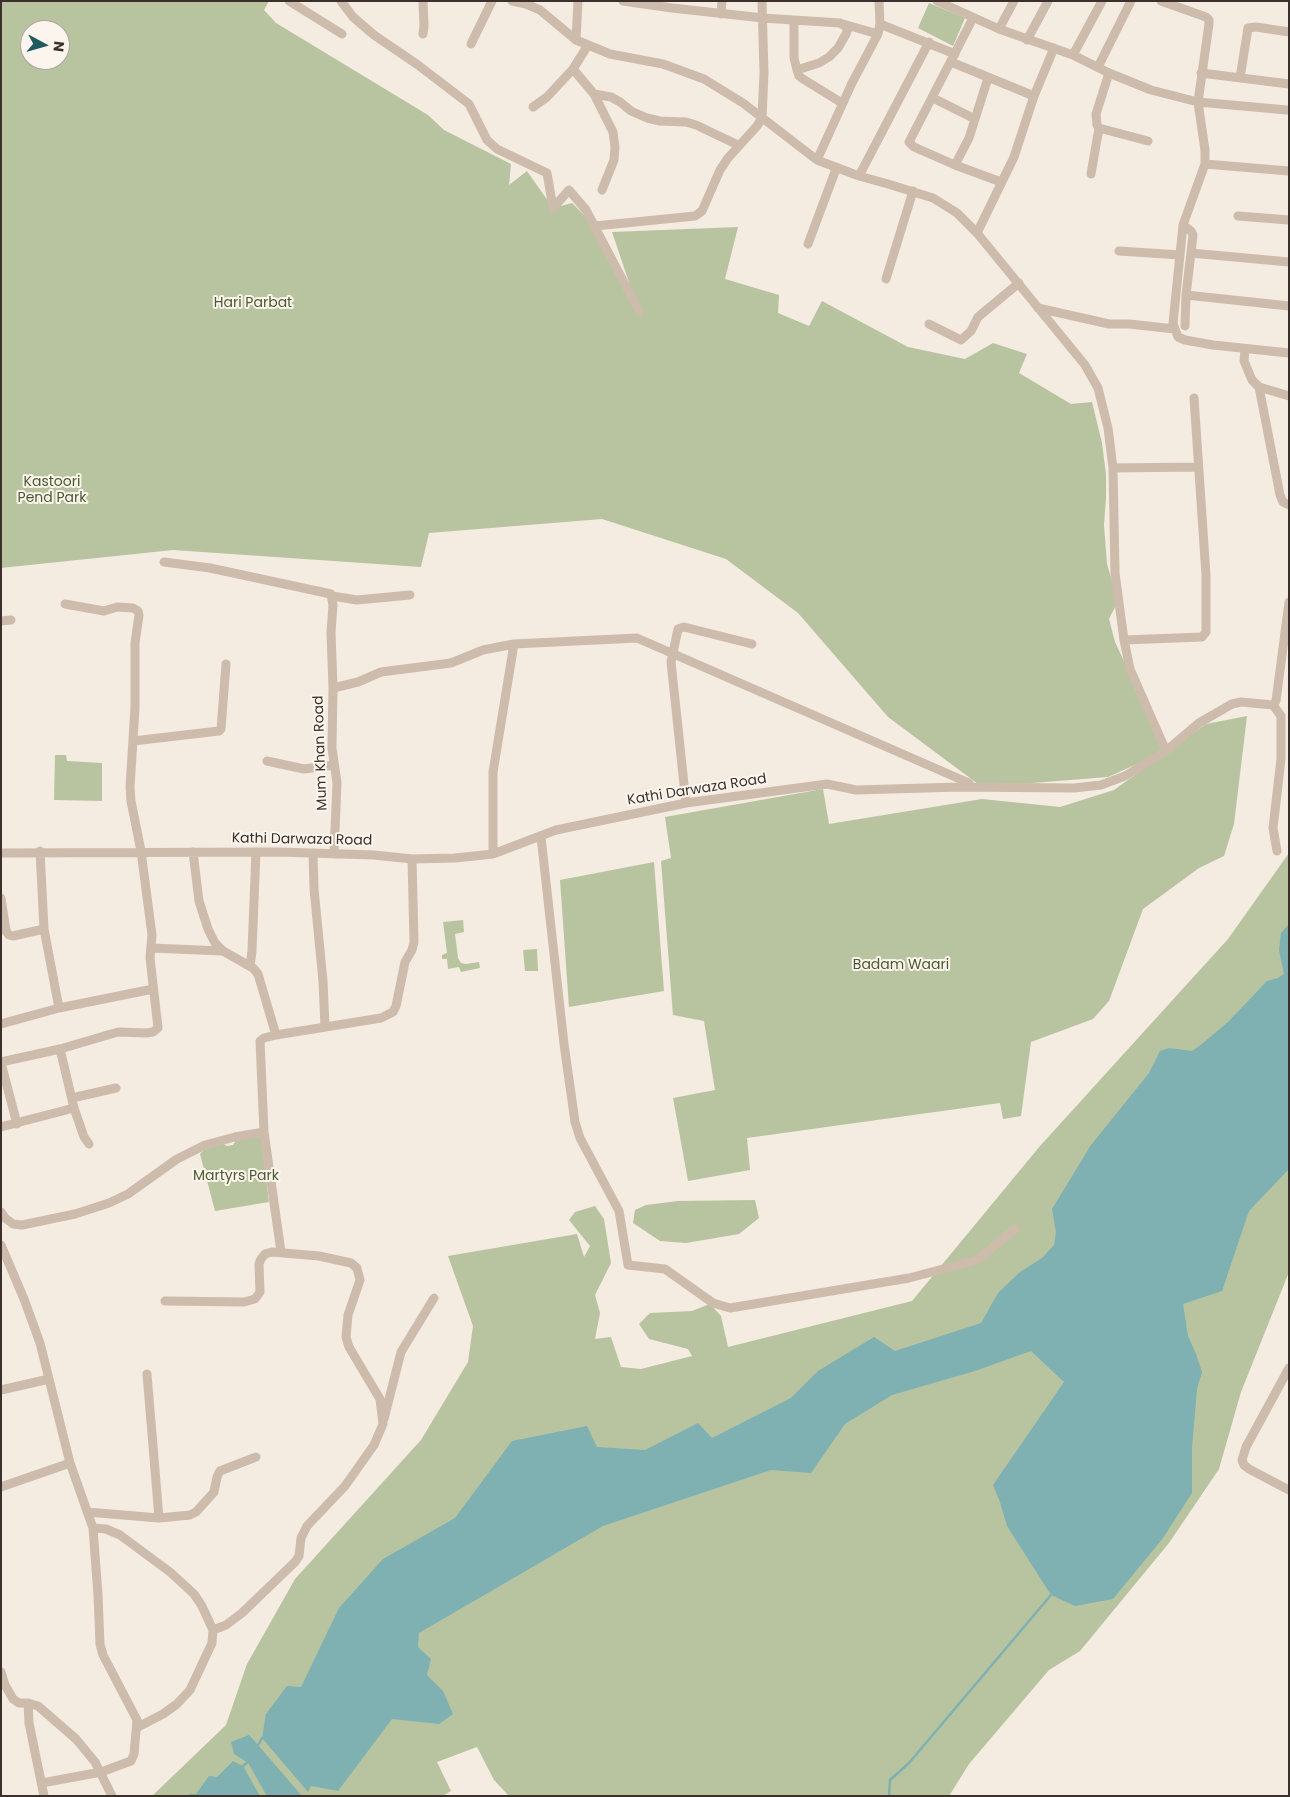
<!DOCTYPE html>
<style>
body{margin:0}
#map{position:relative;width:1290px;height:1797px;overflow:hidden;background:#f4ebe1;font-family:Poppins,sans-serif}
canvas{display:block}
.frame{position:absolute;inset:0;border:2px solid #3b302b;pointer-events:none}
.north{position:absolute;left:20px;top:20px;width:50px;height:50px;box-sizing:border-box;background:#fbf5ee;border:1px solid #aea6a0;border-radius:50%;rotate:96deg;font-size:14px;font-weight:700;line-height:20px;text-align:center;color:#3b302b}
.north::after{content:'';display:block;margin:auto;width:18px;height:22px;background:#1f5a5e;clip-path:polygon(50% 0,100% 100%,50% 72%,0 100%)}
</style>
<div id="map">
<canvas width="1290" height="1797"></canvas>
<div class="frame"></div>
<div class="north">N</div>
</div>
<script>
const g = document.querySelector('canvas').getContext('2d');
g.lineJoin = 'round';
function paint(path, color) {
  g.fillStyle = color;
  g.fill(path, 'evenodd');
}
function poly(rows) {
  const path = new Path2D();
  for (const r of rows) {
    path.moveTo(r[0], r[1]);
    for (let i = 2; i < r.length; i += 2) path.lineTo(r[i], r[i + 1]);
  }
  return path;
}
function trace(path, color, width, dash) {
  g.strokeStyle = color;
  g.lineWidth = width;
  g.lineCap = dash ? 'butt' : 'round';
  g.setLineDash(dash || []);
  g.stroke(path);
}
function write(font, color, halo, rows, align = 'center') {
  g.font = font + ' Poppins,sans-serif';
  g.lineWidth = 4;
  g.setLineDash([]);
  g.textBaseline = 'middle';
  g.strokeStyle = halo;
  g.fillStyle = color;
  for (const [text, x, y, turn = 0] of rows) {
    g.save();
    g.translate(x, y);
    g.rotate((+turn || 0) * Math.PI / 180);
    g.textAlign = isNaN(turn) ? turn : align;
    if (halo) g.strokeText(text, 0, 0);
    g.fillText(text, 0, 0);
    g.restore();
  }
}
const green = poly([
 [1,1,269,1,264,10,276,23,428,115,444,130,511,164,509,185,527,171,553,208,572,203,595,226,637,306,612,232,738,227,725,279,779,295,778,313,809,326,822,301,908,347,965,359,993,343,1027,354,1019,373,1071,404,1092,402,1102,443,1106,474,1106,498,1104,525,1107,564,1118,601,1109,619,1115,642,1166,751,1108,777,982,787,888,717,798,613,726,559,602,519,429,533,421,567,173,550,1,568],
 [30,30,60,30,60,60,30,60],
 [929,3,965,18,953,46,918,28],
 [1247,716,1234,824,1224,856,1199,868,1143,909,1109,1001,1093,1019,1031,1042,1021,1116,1003,1119,1000,1103,747,1138,750,1170,688,1181,673,1098,715,1090,704,1021,673,1015,661,861,671,858,665,817,823,789,829,824,982,799,1060,807,1114,790,1206,724],
 [55,755,66,755,67,761,102,763,102,801,54,800],
 [1289,853,1289,1272,1241,1392,1219,1469,1169,1543,1080,1651,1049,1670,969,1764,949,1796,509,1796,494,1780,477,1747,437,1762,451,1791,443,1796,152,1796,226,1725,247,1664,295,1579,421,1440,468,1362,473,1326,448,1256,577,1234,584,1257,590,1246,569,1220,575,1212,595,1206,604,1219,611,1263,595,1295,600,1313,595,1339,611,1337,621,1367,641,1369,692,1356,688,1349,649,1339,639,1324,650,1313,692,1311,710,1304,721,1316,728,1347,912,1301,1040,1146,1228,939],
 [654,862,664,991,569,1007,560,880],
 [463,920,464,932,455,934,458,958,461,963,466,964,479,962,480,968,461,972,459,967,448,969,447,959,442,959,442,955,447,953,443,922],
 [537,949,538,971,525,971,523,950],
 [261,1137,269,1202,215,1211,200,1154,204,1150,222,1143,227,1146,233,1145,236,1140],
 [755,1200,759,1218,739,1234,686,1243,660,1241,633,1223,635,1210,646,1205,678,1201]
]);
const water = poly([
 [1289,924,1289,1169,1249,1211,1222,1291,1183,1304,1188,1336,1196,1354,1202,1372,1197,1389,1192,1448,1192,1493,1163,1538,1113,1599,1075,1606,1051,1595,1007,1526,1000,1502,993,1485,1064,1382,1031,1351,975,1371,892,1395,845,1424,811,1473,771,1470,603,1526,419,1633,418,1647,431,1659,427,1675,443,1691,453,1714,439,1724,392,1719,338,1791,311,1786,308,1792,262,1738,266,1714,287,1686,301,1687,339,1608,383,1559,455,1518,512,1441,587,1426,597,1447,645,1450,698,1423,712,1438,791,1398,818,1371,874,1337,895,1351,981,1323,998,1293,1020,1272,1042,1258,1054,1245,1056,1232,1052,1209,1091,1145,1149,1073,1160,1051,1169,1048,1192,1051,1202,1044,1229,1021,1267,981,1278,978,1284,974,1279,950,1281,933],
 [249,1735,258,1745,302,1796,267,1796,248,1763,234,1754,231,1742],
 [233,1761,243,1766,260,1796,188,1796,189,1794,196,1794,209,1776,217,1777]
]);
const stream = poly([
 [257,1747,262,1738],
 [243,1766,249,1761],
 [889,1796,890,1780,909,1763,1051,1595]
]);
const minor = poly([
 [289,1,342,34],
 [341,1,353,17,374,35,418,65,469,104,487,140,497,149,547,173,553,208,569,190,586,210,639,311],
 [423,1,424,26,423,34],
 [512,1,526,4,540,10,576,40,610,54,663,64,704,79,743,103,817,160,859,176,888,184,933,198,957,213,977,233,1085,365,1098,388,1108,428,1113,468,1115,573,1124,640,1130,669,1166,751],
 [623,1,672,8,763,18,794,20,840,23,848,28,846,34,838,48,829,57,819,63,797,70,794,58,794,20],
 [937,1,999,29,1073,55,1109,73,1151,90,1198,102,1287,110],
 [1161,1,1206,17,1209,20,1209,24,1198,102,1205,150,1205,164,1183,225,1176,294,1173,323,1175,329,1178,337,1185,340,1213,345,1289,353],
 [721,14,722,1],
 [973,18,909,142,914,147,955,165,1001,182],
 [843,24,878,34],
 [880,24,955,54],
 [999,29,1014,1],
 [576,40,578,1],
 [1027,40,1048,1],
 [471,44,492,1],
 [1073,55,1102,1],
 [951,62,1034,96],
 [1098,67,1131,1],
 [573,69,594,94,613,132,615,147,614,160,602,190],
 [797,70,799,76,803,79,842,103],
 [1109,73,1096,114,1097,125,1099,128,1148,141],
 [1201,73,1289,84],
 [1240,78,1248,28,1256,27,1289,32],
 [594,94,611,97,620,102,631,111,647,118,660,121,686,122,696,125,738,145],
 [933,98,975,119],
 [533,107,547,97,573,69,588,45],
 [817,160,852,83,878,34,880,24,879,1],
 [1205,164,1289,171],
 [955,165,969,138,988,78],
 [1091,174,1099,128],
 [859,176,929,42],
 [1238,216,1289,220],
 [1183,225,1191,231,1193,235,1186,295,1185,326],
 [595,226,695,216,702,211,720,170,728,158,757,126,762,118,764,73,762,1],
 [977,233,1014,157,1034,96,1054,48],
 [808,244,836,169],
 [1119,251,1180,255],
 [1191,253,1289,262],
 [886,279,913,191],
 [1186,295,1289,306],
 [1038,308,1109,324,1129,324,1175,329],
 [929,324,961,340,971,331,978,317,1019,283],
 [1245,349,1244,361,1252,380,1259,387,1289,396],
 [1259,387,1280,495,1283,502,1289,505],
 [1113,468,1198,467],
 [164,562,210,568,331,594,333,605,331,632,333,688],
 [332,596,357,600,410,595],
 [1,621,11,620],
 [1124,640,1202,637,1206,632,1206,575,1194,398],
 [1273,705,1281,716,1281,759,1273,828,1277,851],
 [133,741,219,731,221,729,226,664],
 [267,761,304,769,334,765],
 [686,803,671,662,678,629,684,627,752,644],
 [541,837,564,1044,575,1122,580,1138,619,1211,628,1265,665,1269,713,1303,730,1308,909,1278,977,1260,1015,1229],
 [40,851,44,929,59,1008],
 [193,852,199,901,208,929,215,943,223,951,253,968,258,974,276,1035],
 [1,853,278,852,374,855,412,859,455,858,493,854,556,830,686,803,827,784,856,790,960,787,1074,788,1101,785,1125,776,1166,751,1199,723,1232,704,1241,702,1273,705,1276,701,1289,602],
 [313,853,314,889,323,981,325,1027],
 [334,854,337,783,332,748,333,688,358,682,381,672,451,663,483,650,514,644,637,638,969,783],
 [493,854,493,772,514,644],
 [1,898,6,931,9,935,13,936,44,929],
 [151,948,223,951],
 [250,966,252,951,256,852],
 [1,1024,59,1008,153,989],
 [60,1049,74,1108,84,1137,89,1144],
 [1,1062,60,1049,118,1032,146,1033,153,1032,158,1028,150,958,152,935,141,851,131,801,130,787,135,708,135,643,139,615,138,611,133,608,117,607,104,611,65,604],
 [1,1063,17,1124],
 [72,1098,116,1088],
 [1,1127,74,1108],
 [1,1212,5,1218,13,1224,22,1225,75,1214,109,1203,128,1194,177,1159,205,1145,235,1137,264,1132],
 [1,1245,24,1299,40,1343,70,1463,93,1528,98,1595,100,1644,103,1655,137,1720,134,1754,131,1761,101,1772,42,1783],
 [281,1252,264,1132,260,1041,264,1038,276,1035,381,1018,393,1012,396,1006,405,962,412,950,414,942,412,859],
 [165,1301,244,1302,255,1299,260,1292,259,1264,261,1259,265,1254,272,1252,319,1256,351,1263,357,1268,360,1280,348,1315,346,1337,349,1347,380,1399,383,1424,374,1445,345,1486,307,1526,301,1538,299,1556,295,1562,242,1613,226,1625,213,1630],
 [1289,1368,1246,1447,1242,1460,1244,1465,1249,1469,1289,1490],
 [147,1374,159,1518],
 [1,1390,49,1379],
 [384,1419,401,1352,434,1298],
 [1,1487,70,1463],
 [87,1512,159,1518,190,1515,196,1512,214,1492,217,1477,220,1471,256,1457],
 [93,1528,106,1529,120,1535,170,1572,194,1594,202,1606,213,1630,212,1643,190,1690,177,1704,163,1714,138,1727],
 [1,1672,5,1685,13,1699,19,1703,28,1703,38,1706,76,1739,95,1762,112,1796],
 [28,1703,29,1723,44,1796]
]);
const parkNames = [
 ["Hari Parbat",253,303],
 ["Kastoori",52,482],
 ["Pend Park",52,498],
 ["Badam Waari",901,965],
 ["Martyrs Park",236,1176]
];
const streetNames = [
 ["Mum Khan Road",321,753,-92],
 ["Kathi Darwaza Road",697,790,-9],
 ["Kathi Darwaza Road",302,840,1]
];
paint(green, '#b8c4a0');
paint(water, '#7fb0b2');
trace(stream, '#7fb0b2', 2.5);
trace(minor, '#cdbbac', 9);
write('14px', '#4a5a2e', '#fbf5ee', parkNames);
write('14px', '#3b302b', '#fbf5ee', streetNames);
</script>
